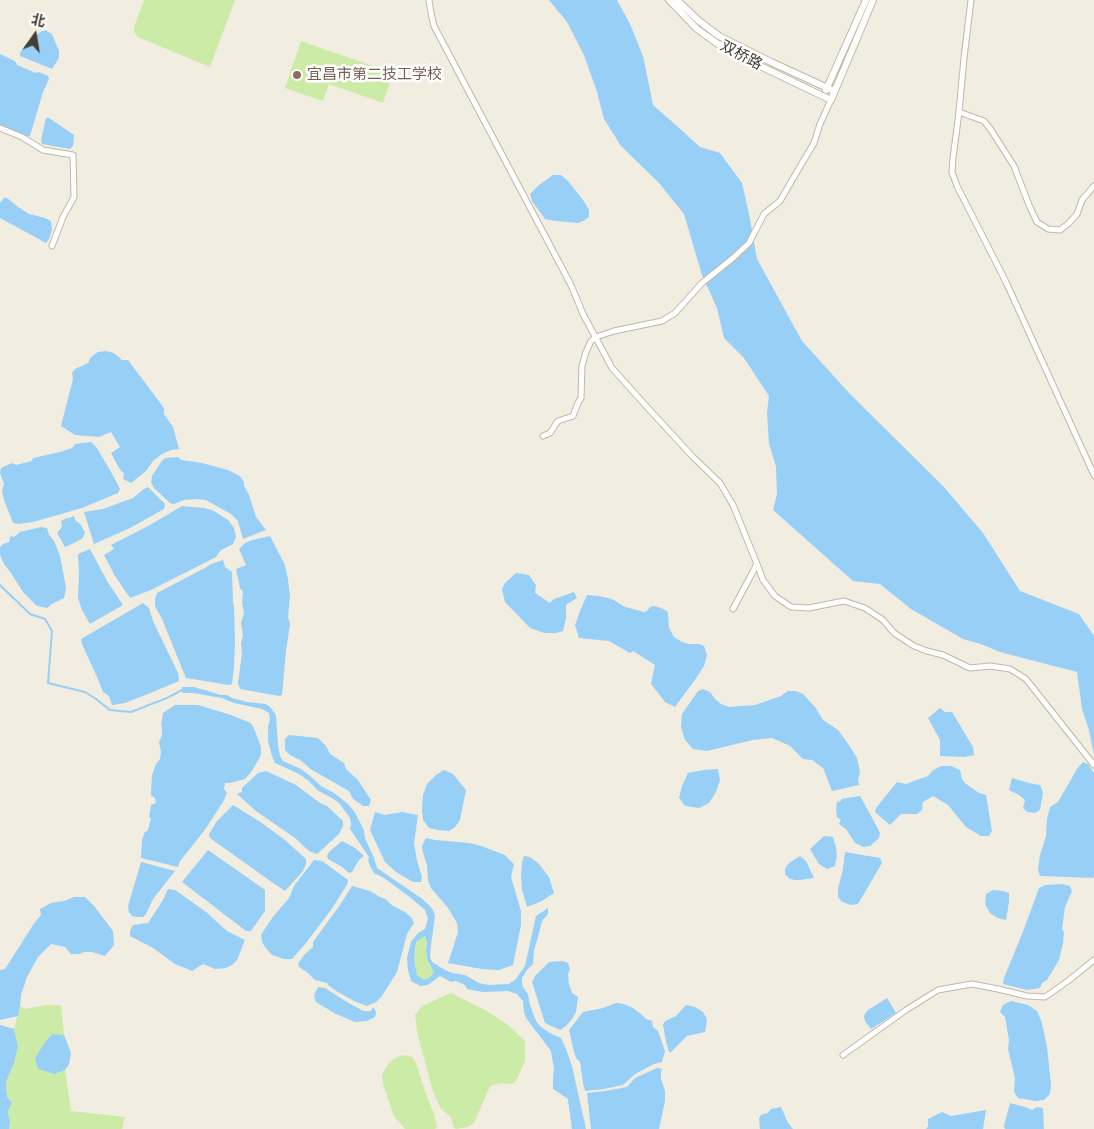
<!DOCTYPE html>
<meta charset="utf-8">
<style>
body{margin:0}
#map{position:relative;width:1094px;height:1129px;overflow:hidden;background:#f2ede1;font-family:Roboto,"Noto Sans SC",sans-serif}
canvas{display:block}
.north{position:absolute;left:10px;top:10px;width:50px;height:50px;-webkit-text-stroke:4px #fff;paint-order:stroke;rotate:13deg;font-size:14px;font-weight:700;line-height:20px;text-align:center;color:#443d32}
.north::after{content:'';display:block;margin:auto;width:18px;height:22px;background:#443d32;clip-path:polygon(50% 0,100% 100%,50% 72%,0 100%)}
</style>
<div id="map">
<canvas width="1094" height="1129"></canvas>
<div class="north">北</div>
</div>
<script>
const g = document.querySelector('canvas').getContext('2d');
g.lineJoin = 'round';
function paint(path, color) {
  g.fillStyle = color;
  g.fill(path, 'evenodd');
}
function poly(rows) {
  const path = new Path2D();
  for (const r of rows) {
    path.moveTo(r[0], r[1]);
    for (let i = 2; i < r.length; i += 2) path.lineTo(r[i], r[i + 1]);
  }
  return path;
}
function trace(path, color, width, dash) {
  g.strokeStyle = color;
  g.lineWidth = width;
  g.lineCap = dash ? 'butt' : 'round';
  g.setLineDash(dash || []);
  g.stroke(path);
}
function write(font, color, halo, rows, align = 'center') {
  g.font = font + ' Roboto,"Noto Sans SC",sans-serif';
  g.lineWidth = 5;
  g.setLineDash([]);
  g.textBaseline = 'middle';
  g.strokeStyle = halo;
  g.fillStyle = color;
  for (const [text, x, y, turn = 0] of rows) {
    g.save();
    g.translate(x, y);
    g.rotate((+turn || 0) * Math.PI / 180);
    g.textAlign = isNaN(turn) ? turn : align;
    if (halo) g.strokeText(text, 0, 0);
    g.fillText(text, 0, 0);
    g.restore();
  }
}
const green = poly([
 [144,0,235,0,210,67,138,37,134,32,134,27],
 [301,41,393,73,383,103,329,84,323,101,285,88],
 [425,936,427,943,426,951,428,961,434,972,430,977,424,980,417,975,414,959,415,948,418,940],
 [451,993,485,1010,507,1024,525,1041,525,1061,517,1079,513,1084,500,1083,490,1086,474,1123,468,1127,456,1129,453,1126,451,1117,441,1109,433,1092,417,1032,415,1015,422,1006],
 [46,1005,61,1005,64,1035,52,1034,45,1042,35,1058,55,1074,65,1070,71,1111,125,1117,122,1129,9,1129,10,1122,8,1112,12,1102,7,1097,6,1082,14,1063,18,1047,14,1029,20,1006,26,1009],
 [402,1055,408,1056,412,1057,416,1063,426,1094,434,1114,437,1127,435,1129,405,1129,394,1116,383,1084,382,1075,388,1064,394,1059]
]);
const water = poly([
 [549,0,617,0,630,24,643,56,653,105,678,127,700,147,720,153,742,183,749,214,757,259,802,341,850,394,944,487,983,533,1020,591,1079,614,1094,636,1094,755,1089,730,1082,709,1077,672,1000,652,981,644,963,639,911,609,880,584,853,581,773,510,777,494,776,467,769,444,767,413,769,396,744,358,724,338,717,308,702,275,684,214,659,183,621,146,604,119,597,92,584,55,567,22],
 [45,30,52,34,59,51,59,58,52,69,20,56,20,53,23,48,40,32],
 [0,54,15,61,17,65,36,73,39,72,48,76,49,79,43,92,30,136,26,136,0,126],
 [46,118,49,118,74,135,73,146,70,149,42,144,41,140],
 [553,175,561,175,568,181,583,200,589,210,589,217,583,221,578,223,556,221,545,219,532,201,530,194,539,185],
 [4,198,7,198,18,207,29,214,45,218,51,221,52,230,49,239,46,243,0,218,0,203],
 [106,351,114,353,122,360,128,360,164,408,164,414,173,427,179,449,171,450,162,454,153,461,146,471,131,483,123,479,124,474,119,468,111,453,120,447,111,432,99,437,75,435,61,426,73,379,72,373,75,369,88,363,91,357,98,352],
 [91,442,97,448,115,479,120,489,118,493,82,508,33,522,18,524,13,523,4,500,2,491,4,484,0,473,1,468,12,463,16,465,32,461,33,458,60,452,72,448,75,444],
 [178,457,181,460,202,463,228,470,240,476,244,482,244,486,249,495,256,517,266,530,243,539,238,521,231,514,206,500,196,499,184,500,174,504,170,503,154,488,151,482,152,476,161,462,165,458],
 [148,487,165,504,164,509,130,528,94,544,84,512,103,509,119,503,133,498,144,489],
 [182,506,204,508,214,511,228,520,234,528,236,537,233,544,221,550,216,557,151,590,130,598,115,576,104,555,114,549,111,545,150,525],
 [73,516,75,518,75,520,81,525,85,533,82,539,65,547,57,533,62,527,61,521,67,518,70,518],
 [41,527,47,528,49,535,54,541,60,556,66,588,64,598,52,604,47,608,37,606,23,592,11,573,4,564,0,555,0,547,3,544,9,542,10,537,11,536,14,537,20,532],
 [270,536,285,565,288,580,290,596,288,617,290,624,286,651,282,695,279,696,240,689,238,683,242,654,241,643,243,635,241,623,244,613,242,603,243,592,240,588,236,569,246,565,239,549,245,543,252,540],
 [90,549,107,581,123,605,90,624,82,610,78,598,79,572,78,554],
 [223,560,225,567,232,572,233,602,234,607,235,642,234,667,232,684,229,685,186,678,162,619,155,606,155,599,157,593,205,568,211,564],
 [516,573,529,575,536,585,535,593,550,603,554,599,574,592,577,598,566,605,566,618,563,631,556,633,544,633,530,628,505,602,502,589,505,583],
 [587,595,599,596,612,599,625,607,644,612,647,611,650,607,654,606,661,608,667,611,668,614,669,628,674,637,682,642,689,644,699,644,704,646,707,655,704,666,694,681,675,707,665,702,651,684,655,665,633,651,630,653,609,641,579,638,575,625,580,611],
 [143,603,149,608,153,621,178,673,179,681,148,694,125,703,112,705,109,696,103,692,97,677,82,644,81,639],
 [182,687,194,687,221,695,227,695,232,698,247,702,266,704,270,707,276,715,278,745,280,756,283,761,301,769,309,775,321,786,334,793,348,804,354,811,364,830,365,838,374,858,377,868,421,898,429,905,433,910,435,916,431,945,430,957,432,962,445,970,452,973,465,975,479,983,488,985,509,984,516,979,525,966,536,916,548,908,548,914,542,921,538,937,534,950,533,964,527,970,522,978,522,983,523,987,528,994,530,1005,536,1021,541,1027,550,1033,561,1038,566,1049,572,1066,586,1129,572,1129,568,1099,553,1089,553,1080,554,1069,551,1051,526,1018,524,1012,523,1001,517,994,508,991,483,992,467,989,465,985,456,981,451,982,440,976,428,985,420,986,411,981,408,970,407,958,411,942,418,933,425,929,428,918,425,910,411,898,384,878,374,873,371,868,368,861,369,857,350,829,351,824,350,818,339,803,332,798,317,790,309,781,299,774,275,763,272,756,268,741,268,727,270,719,269,713,262,709,234,703,222,698,193,693,182,693],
 [425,936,427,943,426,951,428,961,434,972,430,977,424,980,417,975,414,959,415,948,417,941],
 [703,689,710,692,715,699,721,704,729,707,755,705,781,696,788,691,796,691,803,694,815,707,823,720,838,730,851,748,857,758,860,772,858,780,859,785,832,791,823,768,812,760,803,759,790,746,772,738,753,740,707,751,693,749,685,740,681,727,682,714,698,691],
 [175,705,198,705,231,715,251,723,255,731,261,747,261,755,252,771,245,779,230,783,225,783,224,789,227,793,223,802,204,831,180,861,178,867,141,858,142,840,145,832,148,830,151,818,149,817,151,805,156,803,155,798,151,795,152,775,156,764,160,759,161,752,159,742,162,735,162,729,161,725,163,713],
 [940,708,945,712,952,712,973,747,974,755,964,757,940,756,940,740,928,718],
 [289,735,318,738,326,746,330,754,344,763,346,769,358,780,371,800,369,806,363,806,353,799,349,791,312,770,300,760,290,755,285,750,285,739],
 [1083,762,1088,764,1094,773,1094,876,1093,878,1040,876,1038,870,1040,855,1046,836,1047,819,1050,807,1058,802,1077,769],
 [941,766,951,766,960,770,962,779,966,784,979,793,986,795,992,831,989,836,981,836,966,827,948,805,933,796,923,802,922,810,917,814,901,814,890,825,875,812,876,808,897,782,906,784,928,776,932,771],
 [718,769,720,780,716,792,709,803,699,808,685,806,679,798,682,786,688,773,704,770],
 [444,770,453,774,466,790,460,820,455,827,449,831,438,830,429,828,423,820,422,810,423,795,427,784,436,775],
 [266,771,296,785,320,803,327,806,343,821,343,826,339,834,317,854,309,851,295,838,256,811,237,794,242,792,242,788,258,773],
 [1012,778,1029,783,1040,785,1043,792,1040,810,1035,813,1027,812,1023,808,1025,800,1019,795,1009,790],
 [860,796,875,823,880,833,879,838,870,846,863,847,855,843,846,829,839,824,841,820,837,817,836,809,837,802,841,801,841,799],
 [233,805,262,823,285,840,306,859,306,864,303,871,285,891,266,878,210,838,209,834,217,821],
 [375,812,385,815,402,812,418,815,414,843,417,861,422,877,421,882,413,882,396,872,385,862,370,830],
 [824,836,833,837,836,847,837,856,835,866,827,869,819,864,810,849],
 [426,838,435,840,469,843,481,846,505,855,514,864,511,877,521,911,521,925,513,965,499,970,482,969,448,963,458,932,457,923,448,908,431,888,428,880,427,865,423,853,422,846],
 [342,841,355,848,364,856,359,860,352,872,349,873,342,867,328,859,327,856,329,852],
 [208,850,265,890,265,911,251,931,246,931,182,882],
 [845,852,880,858,882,863,858,904,851,905,842,902,838,897,838,889,843,869],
 [524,856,530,857,539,864,549,877,554,893,542,901,527,907,522,890,521,875,522,862],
 [800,856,806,861,814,878,800,880,795,880,790,879,785,874,785,869,789,863],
 [314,860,322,861,348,880,347,885,331,910,306,943,292,959,284,959,272,955,265,947,262,942,261,935,272,918,289,898,294,886],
 [141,862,175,871,153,899,146,914,143,917,137,917,132,916,129,912,128,906],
 [1062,884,1070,886,1072,891,1065,907,1062,929,1064,932,1063,943,1059,960,1047,980,1042,983,1040,988,1027,990,1003,984,1004,978,1024,929,1039,888,1045,885],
 [352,886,370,891,380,897,385,899,393,906,405,912,412,918,414,923,407,934,397,972,382,996,376,1002,367,1006,354,1001,338,992,329,986,327,983,315,980,308,973,299,967,298,964,304,955,313,947,313,942,340,905],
 [168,889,175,890,206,912,227,931,245,940,237,960,232,965,226,968,215,969,203,964,192,971,175,964,153,948,130,936,130,931,133,925,148,923,163,900],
 [993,890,1003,891,1009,893,1009,902,1006,920,998,918,990,913,985,904,986,894],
 [74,897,85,897,94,906,113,931,114,945,105,956,92,952,84,952,79,954,71,954,65,947,51,944,38,957,27,977,21,995,20,1006,18,1016,0,1020,0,970,5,969,35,922,41,915,40,909,51,903,64,901],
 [563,961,568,963,570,969,568,974,569,984,572,993,578,997,576,1012,572,1019,566,1026,560,1030,545,1023,532,982,535,976,549,962],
 [318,987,325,988,342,999,363,1011,371,1011,373,1007,374,1008,376,1012,375,1017,367,1021,355,1022,336,1014,316,1002,314,995],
 [887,998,896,1013,871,1029,865,1021,864,1017,865,1014,868,1010],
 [1011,1001,1028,1005,1037,1011,1042,1023,1047,1047,1051,1085,1050,1094,1044,1100,1036,1101,1018,1098,1014,1092,1015,1078,1008,1049,1009,1040,1005,1017,1000,1012,1003,1005],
 [616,1003,624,1004,633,1008,642,1015,646,1019,652,1021,653,1027,658,1031,665,1051,663,1058,662,1062,654,1064,635,1074,623,1085,604,1089,585,1091,583,1083,580,1062,576,1058,573,1048,569,1030,583,1012,603,1008],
 [686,1005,695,1007,703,1012,706,1017,707,1021,705,1032,687,1036,670,1053,669,1052,666,1041,663,1025,665,1021,676,1016],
 [0,1025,14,1029,18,1047,14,1063,6,1082,7,1097,12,1102,8,1112,10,1122,9,1129,0,1129],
 [52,1034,64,1035,71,1053,69,1064,65,1070,55,1074,38,1069,35,1058,45,1042],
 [657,1068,662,1069,661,1072,661,1079,665,1091,665,1101,659,1129,591,1129,587,1093,605,1091,627,1087,635,1078],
 [1010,1103,1025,1107,1032,1110,1037,1107,1043,1108,1044,1129,1005,1129,1004,1126],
 [781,1107,788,1123,793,1129,760,1129,759,1119,761,1115,768,1113,771,1109],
 [986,1110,983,1129,926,1129,928,1126,928,1119,942,1112,951,1116]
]);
const stream = poly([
 [0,585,30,614,45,619,52,631,48,683,85,692,96,699,110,710,131,712,167,698,182,690]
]);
const minor = poly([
 [429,0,431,13,434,26,571,285,583,314,604,353,612,368,647,407,693,457,720,483,733,505,757,564],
 [971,0,964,58,959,112,953,158,952,172,957,186,1006,282,1094,475],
 [959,112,984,121,991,130,1014,166,1029,205,1037,222,1048,229,1060,230,1069,223,1077,214,1082,200,1094,186],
 [0,128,22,137,43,150,73,155,74,197,63,217,52,246],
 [543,436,550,433,558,421,573,416,578,403,581,398,582,366,586,352,591,341,596,337,614,331,662,321,675,313,702,283,733,258,749,243,764,214,780,201,798,170,814,143,820,124,831,100],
 [733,609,757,564,763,580,775,596,791,607,809,608,844,601,865,608,883,620,894,633,914,646,927,651,943,655,970,668,990,666,1010,669,1026,679,1094,765],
 [843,1055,906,1010,938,990,972,984,998,989,1027,996,1045,997,1068,981,1094,960]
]);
const tertiary = poly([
 [669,0,697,29,718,44,756,64,831,100,873,0],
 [677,0,699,21,719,36,771,62,834,91],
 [826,90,866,0]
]);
const markers = [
 [297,75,5,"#8d6e63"]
];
const streetNames = [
 ["双桥路",741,56,28]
];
const educationNames = [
 ["宜昌市第二技工学校",307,75]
];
paint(green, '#cceba6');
paint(water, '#97cff6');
trace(stream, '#97cff6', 2);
trace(minor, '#c1b8a6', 7);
trace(tertiary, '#c1b8a6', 8);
trace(minor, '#fff', 5);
trace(tertiary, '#fff', 6);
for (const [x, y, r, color] of markers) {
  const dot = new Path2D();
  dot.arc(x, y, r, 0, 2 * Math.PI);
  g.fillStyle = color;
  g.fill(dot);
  trace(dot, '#fff', 2);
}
write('15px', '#443d32', '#fff', streetNames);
write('15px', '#785e54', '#fff', educationNames, 'left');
</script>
